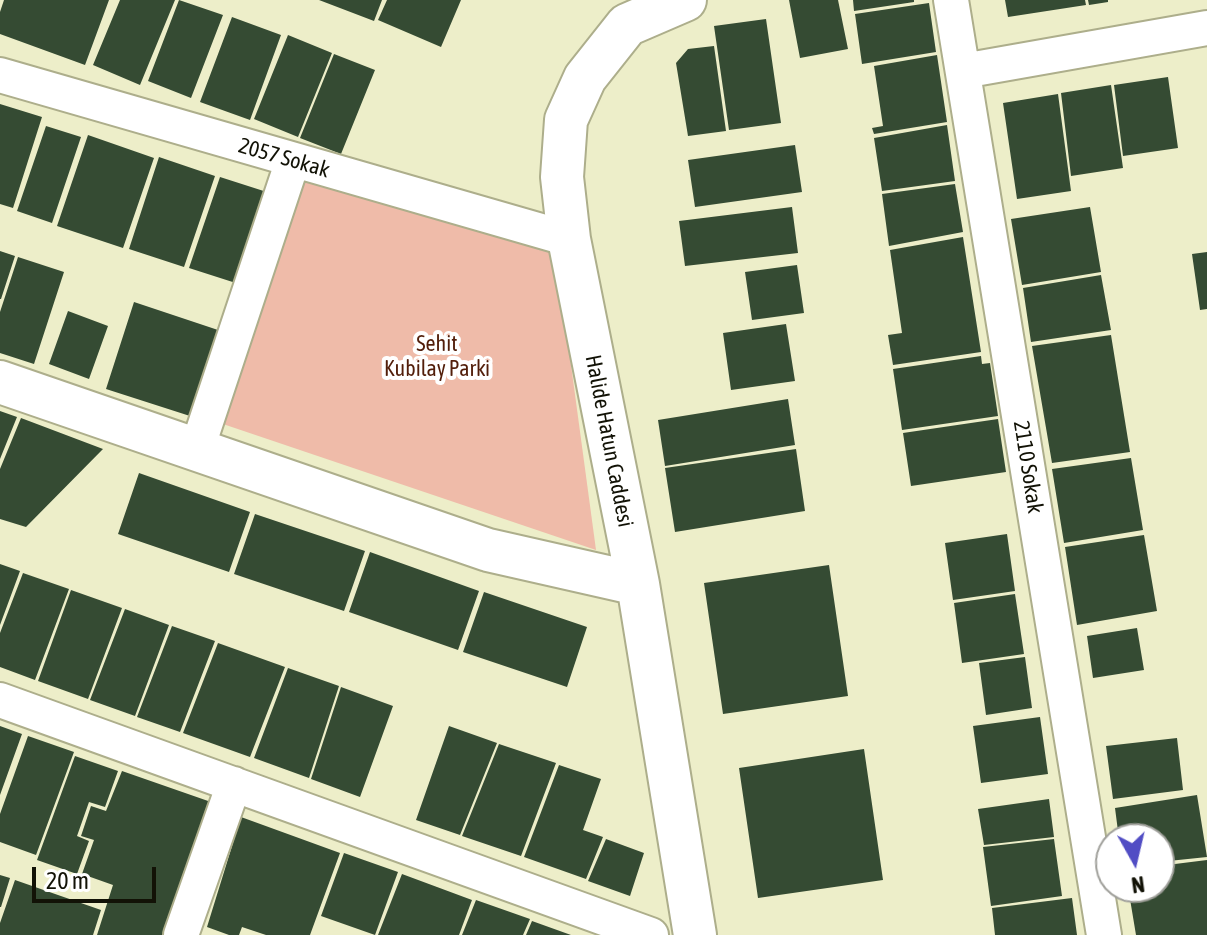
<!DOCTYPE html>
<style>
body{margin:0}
#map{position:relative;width:1207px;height:935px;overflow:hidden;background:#edeec9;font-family:"Asap Condensed",sans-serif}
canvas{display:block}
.north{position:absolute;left:1095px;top:823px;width:80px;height:80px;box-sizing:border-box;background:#fff;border:2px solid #a0a09b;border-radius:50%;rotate:172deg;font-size:22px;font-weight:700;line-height:32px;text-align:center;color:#121206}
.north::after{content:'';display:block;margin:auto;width:28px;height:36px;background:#514dc4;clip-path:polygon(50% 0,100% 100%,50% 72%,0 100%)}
.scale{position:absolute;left:32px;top:867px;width:124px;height:36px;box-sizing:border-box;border:4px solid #121206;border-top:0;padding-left:10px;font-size:24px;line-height:28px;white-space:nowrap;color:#121206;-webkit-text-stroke:6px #fff;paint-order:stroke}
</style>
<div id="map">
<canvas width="1207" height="935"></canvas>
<div class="north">N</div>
<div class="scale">20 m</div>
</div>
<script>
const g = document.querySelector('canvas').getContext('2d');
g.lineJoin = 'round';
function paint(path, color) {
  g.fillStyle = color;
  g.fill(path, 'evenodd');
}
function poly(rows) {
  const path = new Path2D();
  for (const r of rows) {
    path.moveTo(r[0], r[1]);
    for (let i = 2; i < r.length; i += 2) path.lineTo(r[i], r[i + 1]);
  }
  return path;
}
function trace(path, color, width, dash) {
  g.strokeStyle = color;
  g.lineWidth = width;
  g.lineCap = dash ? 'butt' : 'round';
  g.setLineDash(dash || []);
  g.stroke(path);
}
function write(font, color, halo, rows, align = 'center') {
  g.font = font + ' "Asap Condensed",sans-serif';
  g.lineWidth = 8;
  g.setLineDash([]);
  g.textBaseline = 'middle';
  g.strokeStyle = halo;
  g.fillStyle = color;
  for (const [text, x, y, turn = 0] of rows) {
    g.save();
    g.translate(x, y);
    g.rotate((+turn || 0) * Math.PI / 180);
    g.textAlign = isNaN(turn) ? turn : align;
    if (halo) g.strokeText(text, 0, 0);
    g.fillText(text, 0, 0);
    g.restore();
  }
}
const green = poly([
 [292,178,556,254,596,550,217,422]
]);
const building = poly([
 [4,0,109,0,85,65,0,34,0,12],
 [120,0,175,0,140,85,93,65],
 [179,0,223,15,191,98,148,81],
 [319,0,382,0,374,21],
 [387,0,461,0,441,47,378,20],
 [789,0,838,0,848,49,800,58],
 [853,0,914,0,914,2,854,11],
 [1005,0,1085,0,1086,5,1008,17],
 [1088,0,1108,0,1108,2,1089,5],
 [929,3,936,52,862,64,855,14],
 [232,17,281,35,250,120,200,102],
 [766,19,781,123,729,130,714,26],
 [288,35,332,53,298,137,254,119],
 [714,46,726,131,688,136,676,63,688,49],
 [334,54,375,70,341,154,300,138],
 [937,55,947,122,874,134,872,128,883,126,874,66],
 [1168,77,1178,148,1123,156,1114,85],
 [1111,85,1123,168,1071,176,1061,93],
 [1058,94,1071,191,1017,199,1003,103],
 [0,104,42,117,13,208,0,204],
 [947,125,955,181,882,191,874,138],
 [46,126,81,137,52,223,17,211],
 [88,135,154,158,123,248,57,226],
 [795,145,802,192,695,207,688,160],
 [159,157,215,176,184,267,129,249],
 [220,177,273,194,242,285,189,268],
 [955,184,963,232,889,246,882,194],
 [792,207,798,253,685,266,679,221],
 [1090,207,1101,272,1022,285,1011,219],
 [963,237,981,352,893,365,888,335,902,333,890,250],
 [0,251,15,256,1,299,0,299],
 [1207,252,1207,309,1200,310,1192,254],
 [18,257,64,272,34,364,0,353,0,312],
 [797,265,804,313,752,320,745,272],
 [1101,275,1111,330,1031,342,1023,288],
 [134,302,218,330,190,416,106,389],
 [68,311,108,326,89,379,49,364],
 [786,324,795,381,731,390,723,333],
 [1111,335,1130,452,1052,463,1032,346],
 [981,356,982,364,990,363,998,416,902,430,893,369],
 [788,399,795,445,665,466,658,420],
 [0,411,17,417,0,459],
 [21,418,103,449,26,527,0,519,0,469],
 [998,419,1006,472,911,486,903,433],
 [796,449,805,511,675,532,665,468],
 [1131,458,1143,530,1064,543,1052,469],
 [139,473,250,512,229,572,118,534],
 [255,514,365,551,344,611,234,574],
 [1007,534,1015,591,953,600,945,543],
 [1144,535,1157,611,1077,625,1065,547],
 [370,552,479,591,458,650,349,612],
 [0,564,20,571,0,625],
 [829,565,848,696,723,714,704,583],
 [23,573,69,589,35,680,0,667,0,633],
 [71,590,122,608,88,699,38,681],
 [484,592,587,627,567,687,463,652],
 [1015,594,1024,654,962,663,954,603],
 [125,609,169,625,135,716,90,700],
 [172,626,215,641,180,732,137,717],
 [1137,628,1144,670,1093,678,1087,636],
 [218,643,285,667,250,757,183,733],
 [1025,657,1032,708,986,715,979,663],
 [288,668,339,686,309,778,254,758],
 [341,687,393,706,360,797,311,779],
 [1040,717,1048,774,981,783,973,726],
 [0,726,22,734,0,795],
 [449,726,497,743,460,835,416,820],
 [28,736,74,752,36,855,0,842,0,814],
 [1177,738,1183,790,1113,799,1106,746],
 [499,744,556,763,521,856,462,836],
 [864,749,883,880,758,898,739,768],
 [75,756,118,771,105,807,89,802,77,836,89,841,77,874,37,860],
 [559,765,601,779,583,830,603,837,586,879,524,857],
 [122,771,211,802,164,935,97,935,113,885,82,874,94,840,81,836,91,806,106,811],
 [1197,795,1207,857,1159,862,1159,839,1119,839,1115,808],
 [1049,799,1054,837,984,845,978,809],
 [241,817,340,853,310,935,266,935,242,927,239,935,229,935,207,927],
 [606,839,644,853,630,896,588,881],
 [1054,839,1062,896,991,906,983,847],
 [344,853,398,872,375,935,321,916],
 [1207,860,1207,935,1136,935,1128,887,1159,887,1159,866],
 [402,874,472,900,459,935,378,935],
 [0,875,10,878,1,907,0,907],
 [15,880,101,910,93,935,0,935,0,923],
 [1072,898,1077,935,995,935,992,908],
 [476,900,530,919,523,935,462,935],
 [532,921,571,935,526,935]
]);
const minor = poly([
 [951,0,1104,935],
 [963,71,1207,28],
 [0,75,569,239],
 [197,449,293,160],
 [0,700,651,935],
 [181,935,234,784]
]);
const tertiary = poly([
 [685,0,627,25,585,78,566,120,562,177,569,239,638,584,695,935],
 [0,382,488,550,638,584]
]);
const streetNames = [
 ["2057 Sokak",284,158,16],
 ["Halide Hatun Caddesi",609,441,79],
 ["2110 Sokak",1028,467,81]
];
const parkNames = [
 ["Sehit",437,344],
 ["Kubilay Parki",437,369]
];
paint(green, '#efbba9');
paint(building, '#354b33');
trace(minor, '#adae8b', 38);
trace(tertiary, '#adae8b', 46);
trace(minor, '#fff', 34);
trace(tertiary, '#fff', 42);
write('22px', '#121206', '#fff', streetNames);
write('22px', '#521e0a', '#fff', parkNames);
</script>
